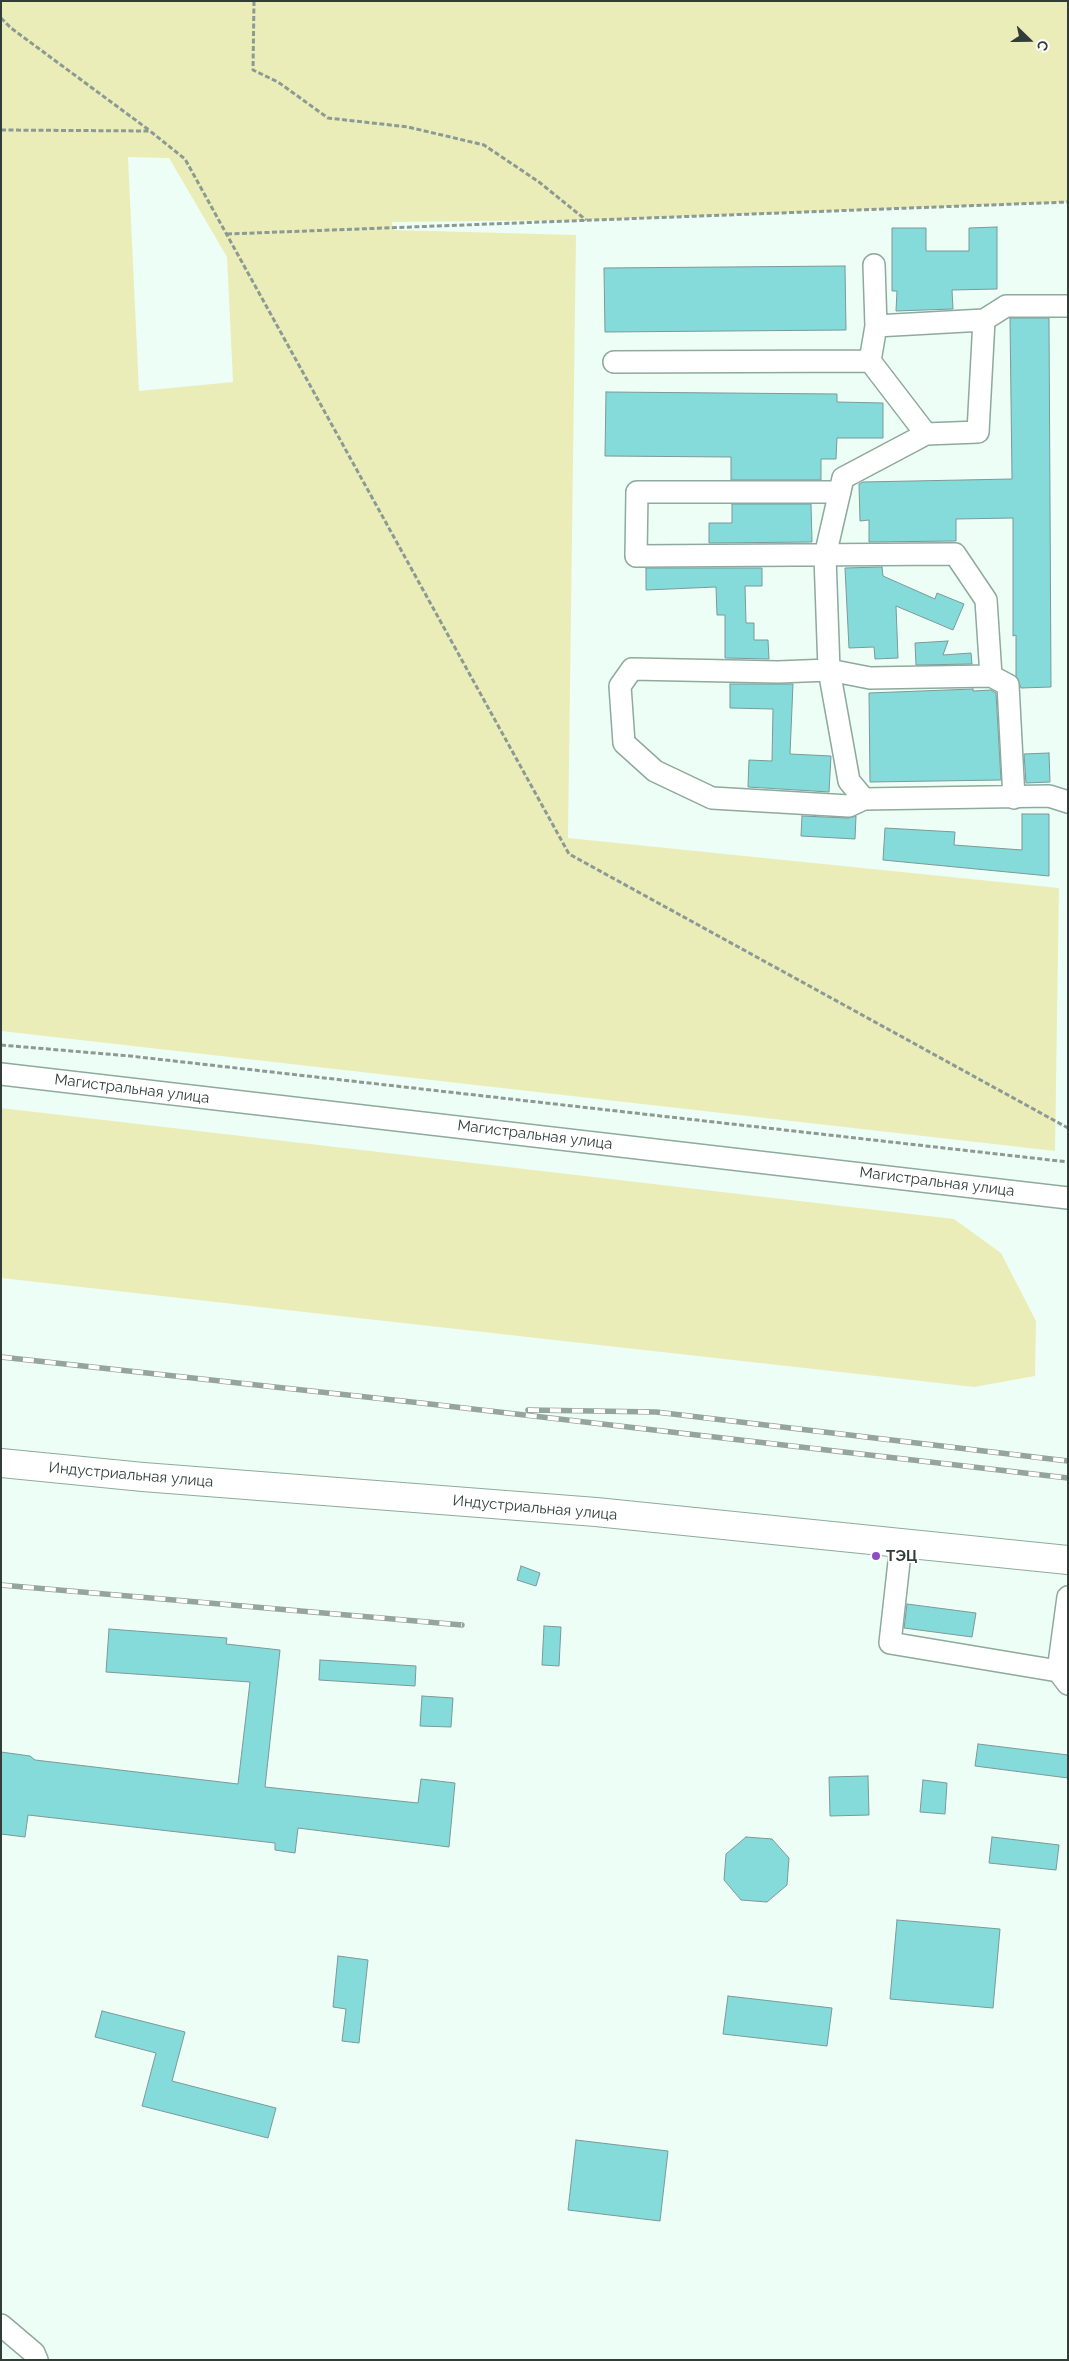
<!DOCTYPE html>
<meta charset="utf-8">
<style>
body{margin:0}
#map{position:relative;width:1069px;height:2361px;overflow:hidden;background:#edfef6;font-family:Raleway,sans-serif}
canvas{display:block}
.frame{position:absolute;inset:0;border:2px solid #323d38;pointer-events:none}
.north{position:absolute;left:1004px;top:15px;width:50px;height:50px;-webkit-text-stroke:4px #fff;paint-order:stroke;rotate:112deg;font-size:14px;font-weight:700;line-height:20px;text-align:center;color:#323d38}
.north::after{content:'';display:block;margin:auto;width:18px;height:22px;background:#323d38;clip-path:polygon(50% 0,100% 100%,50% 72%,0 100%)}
</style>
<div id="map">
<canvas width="1069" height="2361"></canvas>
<div class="frame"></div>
<div class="north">С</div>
</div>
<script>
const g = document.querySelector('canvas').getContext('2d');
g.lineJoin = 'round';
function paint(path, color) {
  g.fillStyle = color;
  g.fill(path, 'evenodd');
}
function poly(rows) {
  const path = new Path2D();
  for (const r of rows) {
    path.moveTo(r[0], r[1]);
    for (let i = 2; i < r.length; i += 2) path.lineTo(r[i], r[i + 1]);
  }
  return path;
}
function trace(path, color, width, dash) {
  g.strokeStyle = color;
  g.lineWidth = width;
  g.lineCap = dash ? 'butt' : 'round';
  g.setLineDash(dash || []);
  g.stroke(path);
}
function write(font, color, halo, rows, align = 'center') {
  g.font = font + ' Raleway,sans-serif';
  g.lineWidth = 4;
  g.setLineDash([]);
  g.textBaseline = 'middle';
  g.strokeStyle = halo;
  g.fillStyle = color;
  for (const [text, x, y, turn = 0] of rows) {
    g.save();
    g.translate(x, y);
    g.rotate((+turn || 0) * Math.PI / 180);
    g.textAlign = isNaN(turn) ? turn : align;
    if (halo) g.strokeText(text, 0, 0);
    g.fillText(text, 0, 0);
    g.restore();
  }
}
const green = poly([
 [1,1,1068,1,1068,202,586,220,392,222,393,230,576,235,568,838,1059,888,1055,1151,1,1031],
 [128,157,169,158,227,257,233,382,139,391],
 [1,1108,954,1219,1001,1253,1036,1321,1035,1376,974,1387,1,1278]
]);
const building = poly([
 [997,227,997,289,952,290,953,309,896,311,897,291,892,291,892,228,926,228,926,251,969,251,969,228,997,227],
 [845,266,846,330,605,332,604,268,845,266],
 [1010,318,1049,318,1051,687,1021,688,1016,676,1016,635,1013,636,1013,518,956,519,956,541,869,542,869,520,860,521,859,484,863,482,1012,479,1010,318],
 [606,392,837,394,837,402,883,403,883,438,837,438,836,459,821,459,821,480,731,480,731,457,605,456,606,392],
 [732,504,811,504,812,542,709,543,709,523,732,523,732,504],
 [882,567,883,576,935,599,937,593,964,604,953,630,896,606,898,658,875,659,874,647,849,648,845,568,882,567],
 [646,568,762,568,762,586,745,586,746,623,754,623,754,640,768,640,769,659,725,658,725,615,717,615,716,587,646,590,646,568],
 [948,641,943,655,971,653,972,664,916,665,915,643,948,641],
 [730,684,793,684,790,754,831,756,829,792,748,787,749,760,772,761,773,709,730,708,730,684],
 [973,689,973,691,991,690,996,693,1001,780,870,782,869,693,973,689],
 [1049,753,1050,782,1026,783,1024,754,1049,753],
 [1022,814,1049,814,1049,876,883,860,885,828,955,832,954,845,1022,850,1022,814],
 [802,816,848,818,856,816,855,839,801,836,802,816],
 [521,1566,540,1573,536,1586,517,1580,521,1566],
 [907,1604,976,1613,972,1637,904,1628,907,1604],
 [544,1626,561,1627,559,1666,542,1665,544,1626],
 [109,1629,227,1638,226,1644,280,1650,265,1787,418,1803,421,1779,455,1783,449,1847,298,1828,295,1853,275,1850,275,1843,28,1815,25,1837,1,1834,1,1752,30,1756,35,1760,238,1784,250,1682,106,1672,109,1629],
 [320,1660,416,1666,415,1686,319,1680,320,1660],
 [422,1696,453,1698,451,1727,420,1726,422,1696],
 [978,1744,1068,1755,1068,1778,975,1766,978,1744],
 [868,1776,869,1815,830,1816,829,1777,868,1776],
 [923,1780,947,1783,945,1814,920,1812,923,1780],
 [746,1837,772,1839,789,1858,787,1885,767,1902,741,1900,724,1880,726,1854,746,1837],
 [992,1837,1059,1845,1056,1870,989,1863,992,1837],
 [897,1920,1000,1929,993,2008,890,1999,897,1920],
 [338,1956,368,1960,359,2043,342,2041,346,2009,333,2007,338,1956],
 [728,1996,832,2008,827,2046,723,2034,728,1996],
 [102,2011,185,2032,172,2081,276,2108,268,2138,142,2106,156,2053,95,2037,102,2011],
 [576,2140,668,2151,660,2221,568,2210,576,2140]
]);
const path = poly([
 [254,1,253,70,278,82,328,118,408,127,484,145,539,182,586,220],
 [1,18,11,28,149,130],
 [1,130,150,131,185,159,569,854,1068,1128],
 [227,234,1068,202],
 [1,1045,130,1056,1068,1162]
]);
const minor = poly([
 [874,265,876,326],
 [1068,306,1006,306,984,320,978,432,926,434,843,478,825,556,829,670,849,781,864,799,1049,796,1068,802],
 [870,361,926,434],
 [614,362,870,361,876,326,984,320],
 [840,492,637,492,636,556,955,554,986,600,991,676,870,678,829,670,778,672,632,669,620,686,624,743,655,771,712,798,849,806,864,799],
 [991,676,1008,685,1014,798],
 [1,1074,1068,1198],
 [901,1544,890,1643,1058,1671],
 [1068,1597,1058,1671,1068,1684],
 [1,2325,34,2353,37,2360]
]);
const major = poly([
 [1,1463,143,1477,596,1512,1068,1560]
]);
const rail = poly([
 [1,1357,421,1403,1068,1478],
 [528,1410,656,1412,1068,1461],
 [1,1585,462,1625]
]);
const markers = [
 [876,1556,5,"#8e4dc2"]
];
const streetNames = [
 ["Магистральная улица",132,1089,7],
 ["Магистральная улица",535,1135,7],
 ["Магистральная улица",937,1182,7],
 ["Индустриальная улица",131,1475,5],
 ["Индустриальная улица",535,1508,5]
];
const poiNames = [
 ["ТЭЦ",886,1556]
];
paint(green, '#ebedb9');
paint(building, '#84dbda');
trace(building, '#7b9998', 1);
trace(minor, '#8ea99d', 24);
trace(major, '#8ea99d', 30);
trace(path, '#8c9a94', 3, [5, 2.5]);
trace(minor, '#fff', 21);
trace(major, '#fff', 28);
trace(rail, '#95a49d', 5.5);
trace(rail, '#fff', 4, [11]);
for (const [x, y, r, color] of markers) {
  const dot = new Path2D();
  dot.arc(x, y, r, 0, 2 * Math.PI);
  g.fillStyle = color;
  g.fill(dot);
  trace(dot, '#fff', 2);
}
write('15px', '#323d38', '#fff', streetNames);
write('bold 15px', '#323d38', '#fff', poiNames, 'left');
</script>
